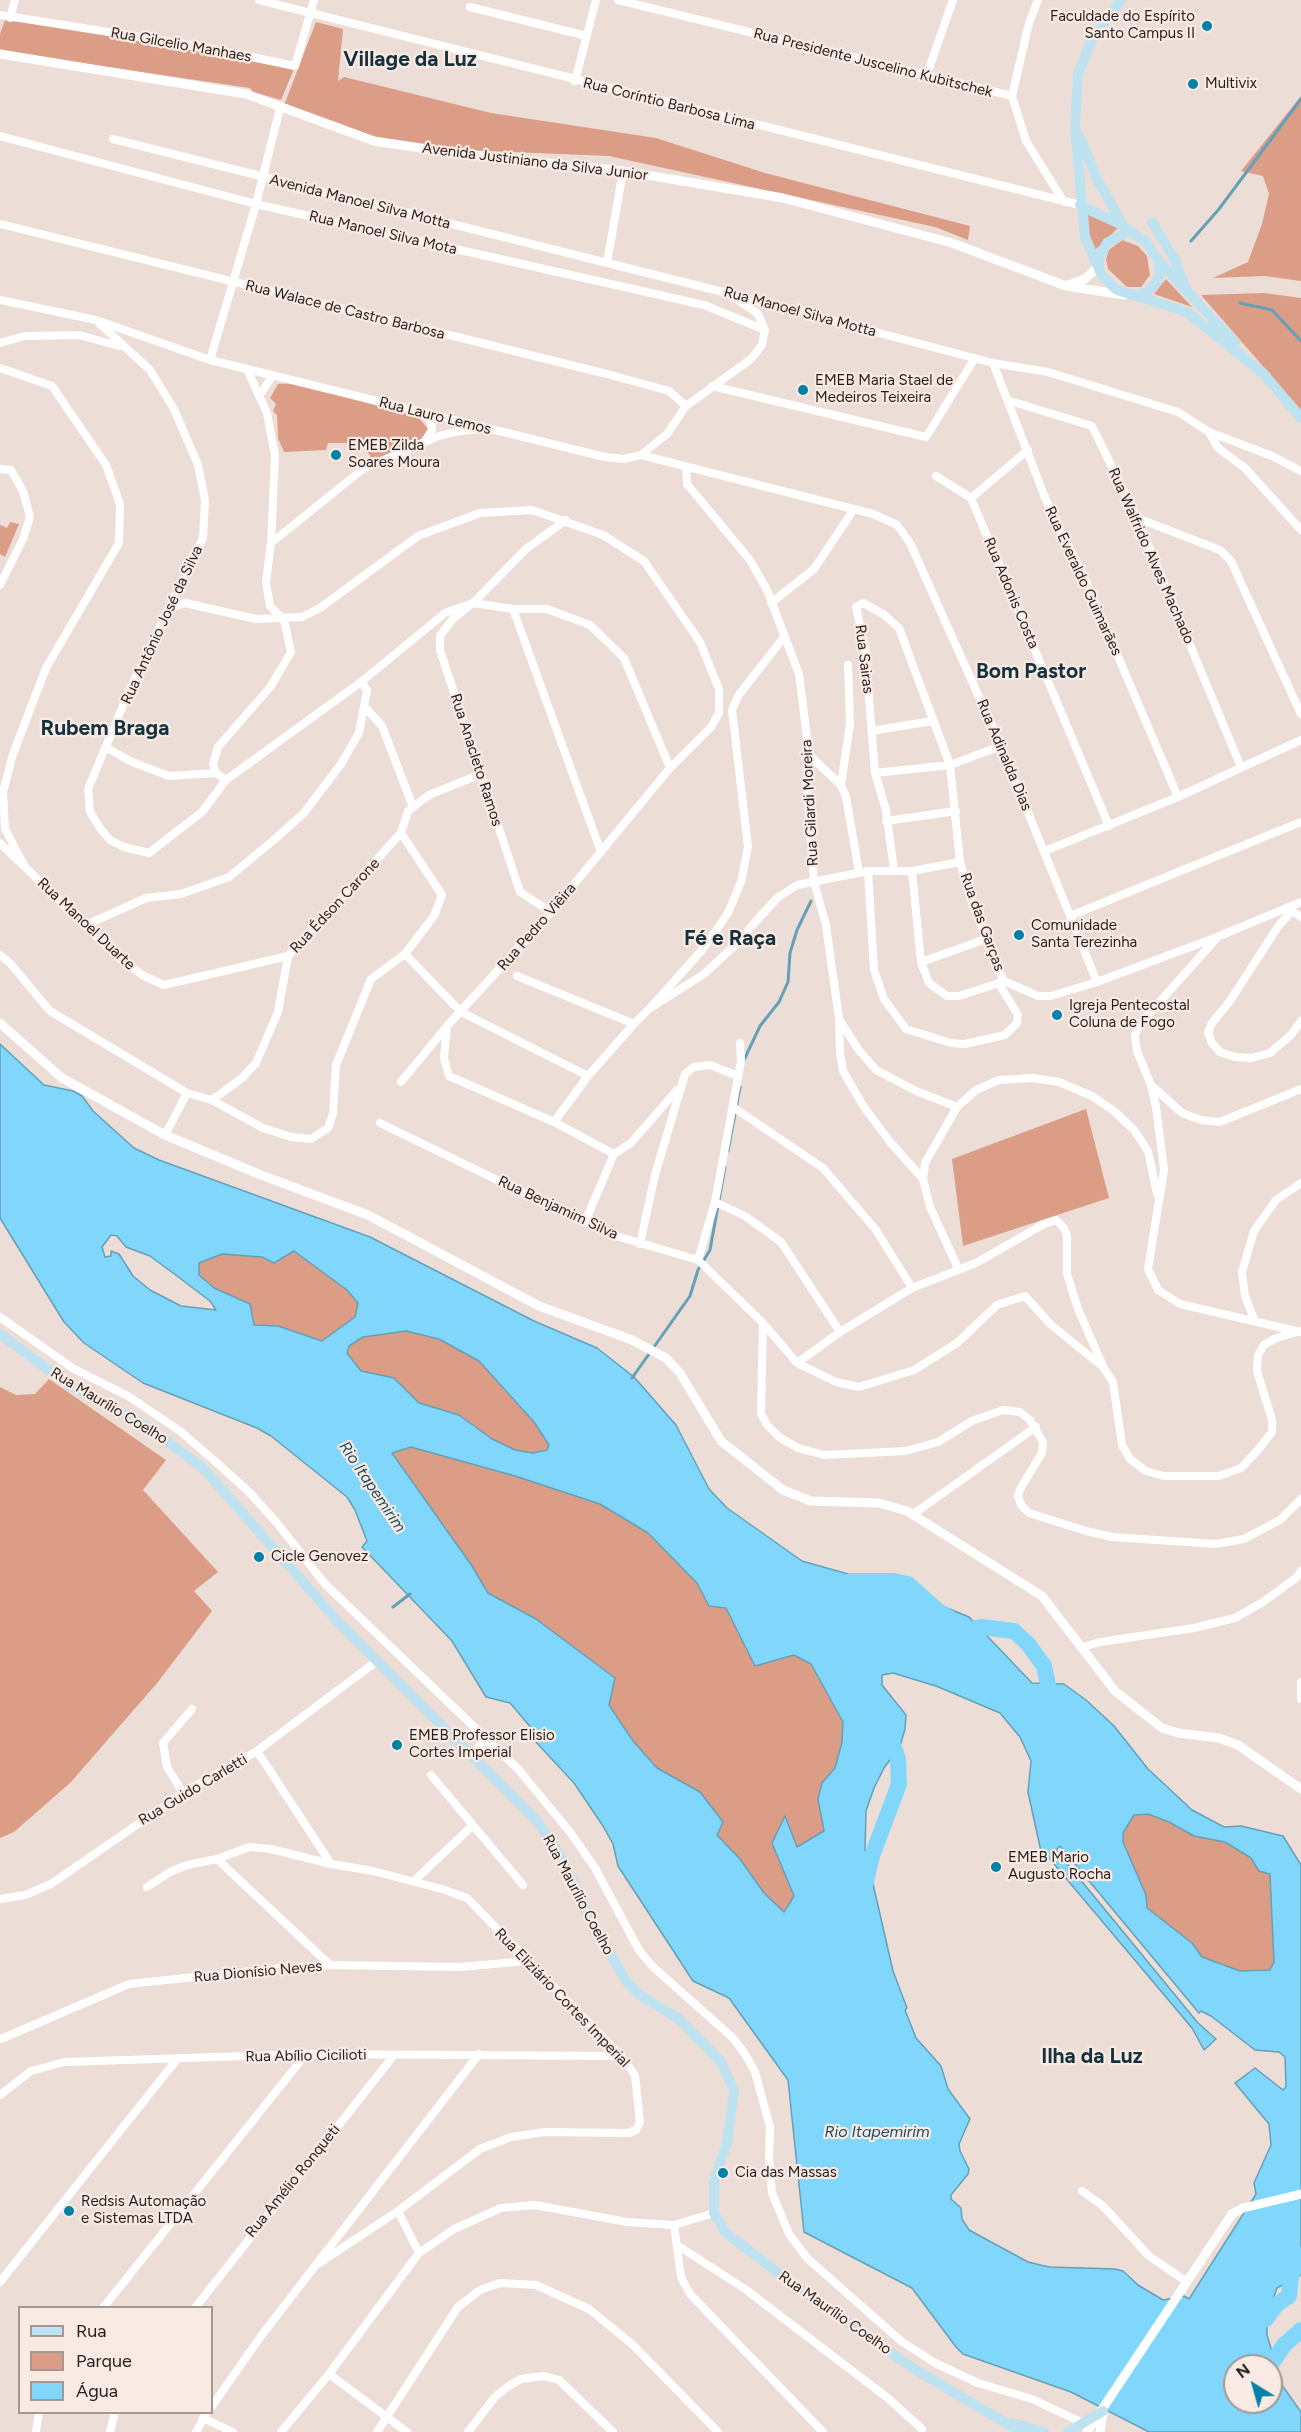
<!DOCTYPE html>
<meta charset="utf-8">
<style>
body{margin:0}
#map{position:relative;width:1301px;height:2432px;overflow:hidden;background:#edddd7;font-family:Figtree,sans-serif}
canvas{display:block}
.legend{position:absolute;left:18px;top:2306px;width:195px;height:108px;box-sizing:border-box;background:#faeae4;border:2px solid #a49894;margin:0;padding:8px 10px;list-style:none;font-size:18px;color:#241e1c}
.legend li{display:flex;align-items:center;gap:12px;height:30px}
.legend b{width:30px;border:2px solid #a49894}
.north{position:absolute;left:1223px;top:2354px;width:60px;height:60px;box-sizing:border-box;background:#faeae4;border:2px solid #a49894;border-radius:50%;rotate:323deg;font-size:16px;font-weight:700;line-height:24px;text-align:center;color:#241e1c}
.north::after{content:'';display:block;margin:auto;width:21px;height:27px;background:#0081a6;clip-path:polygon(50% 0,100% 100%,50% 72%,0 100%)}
</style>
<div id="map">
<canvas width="1301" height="2432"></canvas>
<ul class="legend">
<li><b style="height:8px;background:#bee2ef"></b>Rua</li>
<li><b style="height:16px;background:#db9d86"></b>Parque</li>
<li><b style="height:16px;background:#80d7fb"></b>Água</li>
</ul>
<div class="north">N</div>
</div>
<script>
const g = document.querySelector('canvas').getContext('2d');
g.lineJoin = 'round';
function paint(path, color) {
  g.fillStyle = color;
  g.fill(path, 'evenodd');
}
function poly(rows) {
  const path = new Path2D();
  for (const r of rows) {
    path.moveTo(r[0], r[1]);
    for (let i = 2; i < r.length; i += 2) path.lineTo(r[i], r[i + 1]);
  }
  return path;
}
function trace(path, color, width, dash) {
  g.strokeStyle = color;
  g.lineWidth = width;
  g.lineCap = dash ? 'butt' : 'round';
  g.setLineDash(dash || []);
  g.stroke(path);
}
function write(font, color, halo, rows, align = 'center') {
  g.font = font + ' Figtree,sans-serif';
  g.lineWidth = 4.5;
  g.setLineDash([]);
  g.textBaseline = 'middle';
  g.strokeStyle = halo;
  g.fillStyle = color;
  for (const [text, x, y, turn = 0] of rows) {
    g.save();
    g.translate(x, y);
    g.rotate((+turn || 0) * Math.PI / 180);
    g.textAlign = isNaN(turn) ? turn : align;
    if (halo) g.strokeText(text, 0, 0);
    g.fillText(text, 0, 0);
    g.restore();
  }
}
const green = poly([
 [5,20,80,30,294,69,281,100,253,92,250,88,0,51,0,34],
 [316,22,343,29,338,81,344,77,491,113,656,138,765,173,970,226,968,240,935,227,609,156,463,150,375,137,283,108],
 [1301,96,1301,281,1265,276,1213,278,1248,262,1262,224,1269,194,1263,176,1241,171],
 [1086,214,1118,228,1095,250,1089,234],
 [1122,240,1138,246,1147,256,1150,275,1141,287,1127,287,1108,269,1106,259,1109,250],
 [1166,279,1192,307,1154,294],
 [1264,293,1301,298,1301,410,1201,295],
 [295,383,418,417,429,430,420,440,374,462,362,443,328,443,326,450,284,452,278,438,277,415,273,411,276,404,270,398,278,384],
 [10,522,19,524,5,557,0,554,0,525,7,528],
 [1086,1109,1109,1198,963,1246,952,1159],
 [294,1251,347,1290,358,1303,355,1317,322,1341,278,1326,253,1325,250,1304,214,1288,199,1275,199,1263,222,1254,262,1257,274,1263],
 [406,1331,439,1339,479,1361,534,1422,549,1445,547,1450,533,1453,515,1450,492,1439,459,1415,419,1403,394,1378,361,1371,347,1353,349,1346,363,1337],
 [49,1379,166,1460,143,1490,218,1572,194,1591,212,1611,158,1682,71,1782,14,1832,0,1838,0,1387,16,1395,35,1394],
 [411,1447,515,1476,600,1504,648,1533,697,1583,709,1606,726,1608,755,1666,794,1655,811,1664,843,1722,842,1742,835,1768,822,1783,818,1798,824,1831,797,1848,786,1817,772,1843,794,1896,783,1912,764,1893,740,1859,717,1835,700,1792,657,1768,633,1741,609,1704,615,1678,536,1619,488,1593,472,1566,392,1453],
 [1148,1814,1169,1822,1194,1836,1225,1841,1251,1858,1259,1871,1270,1874,1274,1962,1270,1970,1240,1971,1202,1957,1192,1943,1147,1908,1146,1895,1123,1842,1123,1833,1127,1821,1134,1815]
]);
const water = poly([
 [0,1044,44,1085,73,1091,82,1096,93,1111,134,1148,159,1160,370,1237,534,1321,597,1348,634,1377,676,1425,709,1489,727,1508,802,1561,901,1589,969,1617,1032,1683,1064,1684,1086,1700,1114,1726,1148,1769,1192,1810,1224,1827,1241,1826,1283,1836,1301,1865,1301,2275,1277,2288,1267,2316,1267,2335,1282,2385,1301,2412,1301,2432,1149,2432,1071,2392,963,2354,956,2347,912,2288,804,2232,788,2080,729,1998,693,1981,618,1866,613,1844,603,1826,574,1783,535,1741,539,1737,510,1703,486,1697,452,1641,362,1547,367,1541,355,1510,347,1497,271,1436,257,1428,143,1383,84,1343,64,1322,0,1218,0,1044],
 [111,1235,117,1236,126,1247,150,1256,177,1276,210,1301,216,1310,181,1306,150,1290,133,1276,119,1254,111,1251,111,1256,105,1257,102,1247,111,1235],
 [294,1251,347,1290,358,1303,355,1317,322,1341,278,1326,254,1325,250,1304,214,1288,199,1275,199,1263,222,1254,262,1257,274,1263,294,1251],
 [406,1331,439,1339,479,1361,534,1422,549,1445,547,1450,533,1453,515,1450,492,1439,459,1415,419,1403,394,1378,361,1371,347,1353,349,1346,363,1337,406,1331],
 [411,1447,515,1476,600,1504,648,1533,697,1583,709,1606,726,1608,755,1666,794,1655,811,1664,843,1722,842,1742,835,1768,822,1783,818,1799,824,1831,797,1847,785,1816,772,1843,794,1896,784,1912,764,1893,740,1859,717,1835,723,1822,700,1792,657,1768,633,1741,609,1705,615,1678,536,1619,488,1593,472,1566,392,1453,411,1447],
 [893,1673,936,1686,1000,1713,1020,1737,1031,1761,1028,1792,1042,1856,1048,1857,1192,2028,1204,2050,1216,2039,1198,2023,1056,1850,1060,1846,1199,2013,1201,2011,1211,2016,1255,2050,1279,2052,1285,2057,1286,2087,1283,2090,1255,2068,1235,2083,1269,2124,1271,2145,1254,2183,1256,2194,1189,2299,1184,2296,1163,2300,1138,2285,1123,2271,1115,2269,1049,2267,1028,2262,969,2230,962,2219,961,2208,951,2199,951,2195,968,2174,969,2169,960,2151,959,2144,970,2119,948,2089,941,2066,916,2038,905,2010,907,2008,893,1971,865,1849,866,1811,874,1788,884,1768,900,1746,905,1729,906,1715,882,1685,882,1675,893,1673],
 [1148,1814,1169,1822,1194,1836,1225,1842,1251,1858,1259,1871,1270,1874,1274,1962,1270,1970,1240,1971,1202,1957,1192,1943,1147,1908,1146,1895,1123,1842,1123,1833,1134,1815,1148,1814],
 [1235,2366,1271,2366,1271,2402,1235,2402,1235,2366]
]);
const stream = poly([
 [1191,241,1219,209,1301,99],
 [1240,303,1272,310,1301,341],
 [744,1060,760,1026,779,1002,788,982,790,953,797,930,811,901],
 [728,1151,740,1087],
 [632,1378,690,1296,698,1270,710,1250,725,1167],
 [393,1607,410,1594]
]);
const river = poly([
 [851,1581,894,1581,908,1584,937,1610,968,1630,981,1627,1014,1631,1028,1644,1044,1666,1052,1704],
 [865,1886,872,1856,899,1784,898,1759,889,1733],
 [1250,2330,1257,2320,1266,2319,1276,2305,1289,2296,1291,2276,1301,2255],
 [1270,2366,1284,2345,1301,2330]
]);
const minor = poly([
 [259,0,1080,205],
 [618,0,1012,96,1026,141,1064,202],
 [470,7,587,36],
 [0,15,198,46,295,66,314,0],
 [10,18,15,0],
 [926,77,953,0],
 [575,81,596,0],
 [1012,96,1029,23,1038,0],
 [0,136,256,204,704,305,765,330],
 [113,139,731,294,993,363,1048,372,1178,412,1209,432,1272,456,1301,471],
 [0,224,607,374,669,391,686,406],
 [607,263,623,171],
 [0,300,96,320,210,360,247,369,605,457,624,459,641,455,873,514,897,525,910,543,1001,746,1097,982],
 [99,323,150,370,174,409,198,465,205,500,203,538,129,691,88,789,90,812,100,828,110,840,124,847,149,853,202,812,226,780,361,682,445,613,473,603,513,609,547,609,590,625,624,658,670,768],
 [0,343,25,336,79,335,119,346],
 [210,360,256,204,280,108],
 [993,363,1046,500,1085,579,1178,797],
 [0,368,52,386,106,465,120,504,119,543,46,668,13,754,3,792,5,829,24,865],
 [712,386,926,437,975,358],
 [259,396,273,375],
 [1010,401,1092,426,1137,518,1241,767],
 [424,413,431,422,432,430,425,441],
 [1209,432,1218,448,1245,468,1301,530],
 [641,455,667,434,686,406,751,359,762,345,765,330,758,314,734,297],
 [686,467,687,484,750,560,767,590,799,674,808,745,807,791,814,882,826,925,839,1019,858,1049,876,1070,916,1091,957,1107],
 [0,469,11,470,23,491,30,517,23,539,0,585],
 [936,476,971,498,1109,826],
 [971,498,1028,450],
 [1137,518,1220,550,1231,561,1301,714],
 [271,543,363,469,436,437,454,432,479,429],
 [771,603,814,569,854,509],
 [170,608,185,603,256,619,302,617,320,608,418,536,480,513,532,510,603,535,644,561,700,642,719,689,719,713,711,727,670,768,551,912,448,1025,401,1082],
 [513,609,601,852],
 [365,707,382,726,413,807],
 [871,731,932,721],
 [107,748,132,762,169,776,216,773],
 [807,753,841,785,846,797,859,872],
 [875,773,950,765,1001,746],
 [226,780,216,773,213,764,218,747,271,686,291,652,284,620,270,606,266,582,271,543,275,456,267,413,247,369],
 [841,785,850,724,848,665],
 [886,821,956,811],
 [0,843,120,959,144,976,164,985,288,956],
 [1045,851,1178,797,1301,740],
 [894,870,886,810,875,773,865,648,856,607,863,603,883,614,899,628,950,765,960,862,972,903,996,965,1004,981,1038,996,1051,996,1097,982,1217,937,1301,902],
 [868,871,874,970,884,999,906,1029,951,1043,965,1044,1005,1035,1017,1023,1018,1015,999,984],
 [912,871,921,962,929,983,947,996,959,996,1002,982],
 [1287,908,1301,917],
 [1292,911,1279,925,1230,1001,1212,1023,1208,1033,1212,1043,1220,1052,1235,1057,1251,1058,1270,1053,1291,1035,1301,1021],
 [551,912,520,892,440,650,440,636,452,620,473,603,526,549,566,520],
 [1070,916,1301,822],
 [86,925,146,898,181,894,229,877,275,839,304,813,341,764,359,733,367,690,361,682],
 [1215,940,1139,1025,1135,1036,1137,1051,1151,1085,1156,1107,1164,1170,1148,1269,1158,1290,1180,1304,1300,1332],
 [405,954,461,1012,588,1076],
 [0,955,10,963,50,1011,187,1093,212,1100,263,1128,291,1137,311,1139,328,1128,333,1114,336,1065,371,979,405,954,434,916,442,895,401,833],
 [921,962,986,939],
 [517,976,634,1024],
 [652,1006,703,949,728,913,741,882,748,847,732,710,738,696,784,637],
 [839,1020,840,1052,843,1071,862,1104,890,1142,923,1179],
 [447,1027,444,1058,449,1076,554,1122,614,1154],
 [1152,1086,1182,1113,1201,1120,1220,1122,1301,1089],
 [212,1100,242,1078,256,1063,278,1012,288,956,401,833,408,811,429,795,481,774],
 [733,1107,823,1168,876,1230,912,1288],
 [554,1122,588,1076,632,1026,649,1009,704,974,732,948,777,898,797,885,868,871,912,871,960,862],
 [380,1123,606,1233,698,1260,763,1323,797,1363,836,1382,859,1387,914,1370,957,1343,997,1305,1025,1296,1050,1324,1103,1367,1113,1382,1122,1445,1130,1459,1146,1471,1164,1476,1219,1476,1241,1468,1258,1450,1272,1432,1272,1420,1257,1371,1258,1355,1264,1345,1274,1339,1299,1331],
 [165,1135,187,1093],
 [715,1202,745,1216,781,1242,840,1332],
 [585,1222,614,1154,631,1143,677,1090],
 [640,1244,655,1175,685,1074,694,1067,710,1065,738,1076],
 [698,1260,715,1202,741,1061,740,1043],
 [958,1268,930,1207,923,1179,925,1163,957,1107,976,1090,999,1080,1033,1078,1059,1082,1092,1096,1114,1111,1134,1130,1148,1151,1157,1194],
 [0,1317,74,1369,128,1396,180,1431,216,1462,249,1492,277,1523,325,1584,518,1769,570,1832,595,1868,639,1950,652,1966,733,2038,745,2054,755,2072,770,2127,769,2156,772,2193,789,2234,807,2258,901,2341,935,2363,978,2383,1032,2399,1083,2423],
 [1254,1319,1245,1296,1242,1272,1254,1231,1276,1200,1301,1183],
 [763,1323,761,1413,767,1425,779,1437,798,1448,824,1455,906,1451,938,1442,972,1421,1003,1410,1020,1412,1030,1420,1043,1442,1042,1453,1020,1489,1018,1496,1021,1505,1029,1513,1086,1531,1112,1537,1216,1544,1244,1539,1280,1520,1301,1499],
 [797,1363,840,1332,912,1288,976,1263,1044,1224,1056,1220,1064,1228,1067,1236,1067,1274,1078,1309,1103,1366],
 [912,1515,1036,1427],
 [1083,1647,1100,1642,1194,1628,1235,1618,1263,1602,1296,1578,1301,1571],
 [1301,1682,1301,1699],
 [257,1751,331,1864],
 [471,1753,487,1740],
 [431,1775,523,1885],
 [183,1793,167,1767,163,1743,192,1709],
 [217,1859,330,1965],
 [414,1881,472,1826],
 [147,1887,170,1872,187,1865,217,1859,249,1847,271,1849,331,1864,373,1871,442,1889,467,1898,621,2056,635,2075,640,2122,636,2130,629,2133,545,2132,511,2137,480,2149,398,2211,318,2264],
 [0,1899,25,1895,51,1884,183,1793,257,1751,377,1661],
 [1,2039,129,1984,270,1969,330,1965,461,1967,526,1961],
 [0,2095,31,2071,65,2062,306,2054,621,2056],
 [1082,2191,1102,2205,1149,2256,1187,2282],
 [398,2211,419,2253],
 [674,2225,681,2277,690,2294,823,2432],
 [677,2245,745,2289,889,2399,922,2429],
 [0,2282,178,2058],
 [103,2308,306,2054],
 [195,2308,394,2055],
 [329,2374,407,2432],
 [212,2406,261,2336,479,2054],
 [203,2418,233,2432],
 [36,2432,39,2412],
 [110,2432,115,2412],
 [196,2432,207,2412],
 [281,2432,329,2374,419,2253,454,2229,501,2208,535,2205,627,2222,674,2225,714,2213],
 [377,2432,458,2307,480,2290,500,2283,536,2285,589,2309,632,2344,718,2432],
 [468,2432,495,2397,507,2387,521,2379,544,2376,559,2380,613,2432]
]);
const tertiary = poly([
 [0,54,246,94,374,141,454,153,623,171,783,198,952,243,1066,286,1124,295],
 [1068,285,1085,279,1099,266],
 [0,1023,62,1078,165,1135,261,1175,368,1215,539,1306,632,1340,666,1358,680,1373,721,1441,783,1490,811,1501,879,1503,907,1511,1042,1596,1115,1691,1162,1728,1178,1733,1219,1738,1238,1745,1301,1789],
 [1087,2432,1232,2214,1243,2208,1301,2194],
 [1100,2432,1103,2413]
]);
const secondary = poly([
 [1121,0,1090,43,1078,75,1075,127,1085,237,1102,276,1117,290,1187,312,1266,376],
 [1079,135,1097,179,1124,227,1145,241,1158,260,1235,343],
 [1080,205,1122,225],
 [1152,222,1175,260,1184,284],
 [1099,266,1099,258,1107,243,1129,231],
 [1133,295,1146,293,1155,284,1160,275,1158,260],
 [1262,372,1301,418],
 [0,1334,69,1385,143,1424,202,1467,339,1623,537,1821,561,1857,595,1928,626,1981,641,1996,679,2019,721,2062,734,2091,727,2143,714,2182,714,2213,725,2232,790,2282,916,2370,1021,2432],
 [1012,2423,1044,2432],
 [1068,2432,1103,2411]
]);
const markers = [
 [1207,26,6,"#0081a6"],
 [1193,84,6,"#0081a6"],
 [803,390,6,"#0081a6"],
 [336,455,6,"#0081a6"],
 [1019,935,6,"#0081a6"],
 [1057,1015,6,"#0081a6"],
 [259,1557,6,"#0081a6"],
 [397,1745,6,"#0081a6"],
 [996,1867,6,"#0081a6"],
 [723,2173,6,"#0081a6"],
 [69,2211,6,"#0081a6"]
];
const poiNames = [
 ["Faculdade do Espírito",1195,17,"right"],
 ["Santo Campus II",1195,34,"right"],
 ["Multivix",1205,84],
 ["EMEB Maria Stael de",815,381],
 ["Medeiros Teixeira",815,398],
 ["EMEB Zilda",348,446],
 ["Soares Moura",348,463],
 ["Comunidade",1031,926],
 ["Santa Terezinha",1031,943],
 ["Igreja Pentecostal",1069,1006],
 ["Coluna de Fogo",1069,1023],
 ["Cicle Genovez",271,1557],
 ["EMEB Professor Elisio",409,1736],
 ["Cortes Imperial",409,1753],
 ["EMEB Mario",1008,1858],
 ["Augusto Rocha",1008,1875],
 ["Cia das Massas",735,2173],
 ["Redsis Automação",81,2202],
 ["e Sistemas LTDA",81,2219]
];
const streetNames = [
 ["Rua Gilcelio Manhaes",181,45,10],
 ["Rua Presidente Juscelino Kubitschek",873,63,14],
 ["Rua Coríntio Barbosa Lima",669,104,14],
 ["Avenida Justiniano da Silva Junior",535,162,7],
 ["Avenida Manoel Silva Motta",360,202,14],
 ["Rua Manoel Silva Mota",383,233,13],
 ["Rua Walace de Castro Barbosa",345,310,14],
 ["Rua Manoel Silva Motta",800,312,15],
 ["Rua Lauro Lemos",435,416,14],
 ["Rua Walfrido Alves Machado",1151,556,66],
 ["Rua Everaldo Guimarães",1083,581,65],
 ["Rua Adonis Costa",1011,593,67],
 ["Rua Antônio José da Silva",162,625,-65],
 ["Rua Sairas",864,659,83],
 ["Rua Adinalda Dias",1004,755,67],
 ["Rua Anacleto Ramos",476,760,72],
 ["Rua Gilardi Moreira",810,803,-93],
 ["Rua Édson Carone",335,906,-47],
 ["Rua das Garças",982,922,70],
 ["Rua Manoel Duarte",86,924,43],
 ["Rua Pedro Viêira",537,927,-49],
 ["Rua Benjamim Silva",558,1208,25],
 ["Rua Maurílio Coelho",109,1406,31],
 ["Rua Guido Carletti",193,1790,-31],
 ["Rua Maurílio Coelho",578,1895,62],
 ["Rua Dionísio Neves",258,1972,-5],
 ["Rua Eliziário Cortes Imperial",562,1998,46],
 ["Rua Abílio Cicilioti",306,2056,-1],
 ["Rua Amélio Ronqueti",293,2181,-51],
 ["Rua Maurílio Coelho",835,2313,35]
];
const waterNames = [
 ["Rio Itapemirim",372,1487,56],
 ["Rio Itapemirim",877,2132]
];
const districtNames = [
 ["Village da Luz",410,60],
 ["Bom Pastor",1031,672],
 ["Rubem Braga",105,729],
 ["Fé e Raça",730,939],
 ["Ilha da Luz",1092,2057]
];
paint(green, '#db9d86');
paint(water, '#80d7fb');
trace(water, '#64a0b8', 1.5);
trace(stream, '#64a0b8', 3);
trace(river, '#80d7fb', 16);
trace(minor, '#fff', 8);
trace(tertiary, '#fff', 9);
trace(secondary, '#bee2ef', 10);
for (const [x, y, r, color] of markers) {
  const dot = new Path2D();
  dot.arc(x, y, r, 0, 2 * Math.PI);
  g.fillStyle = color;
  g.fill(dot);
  trace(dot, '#faeae4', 2);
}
write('15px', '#241e1c', '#faeae4', poiNames, 'left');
write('15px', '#241e1c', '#faeae4', streetNames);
write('italic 16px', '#1b4d5f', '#faeae4', waterNames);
write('bold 21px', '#14313c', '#faeae4', districtNames);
</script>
